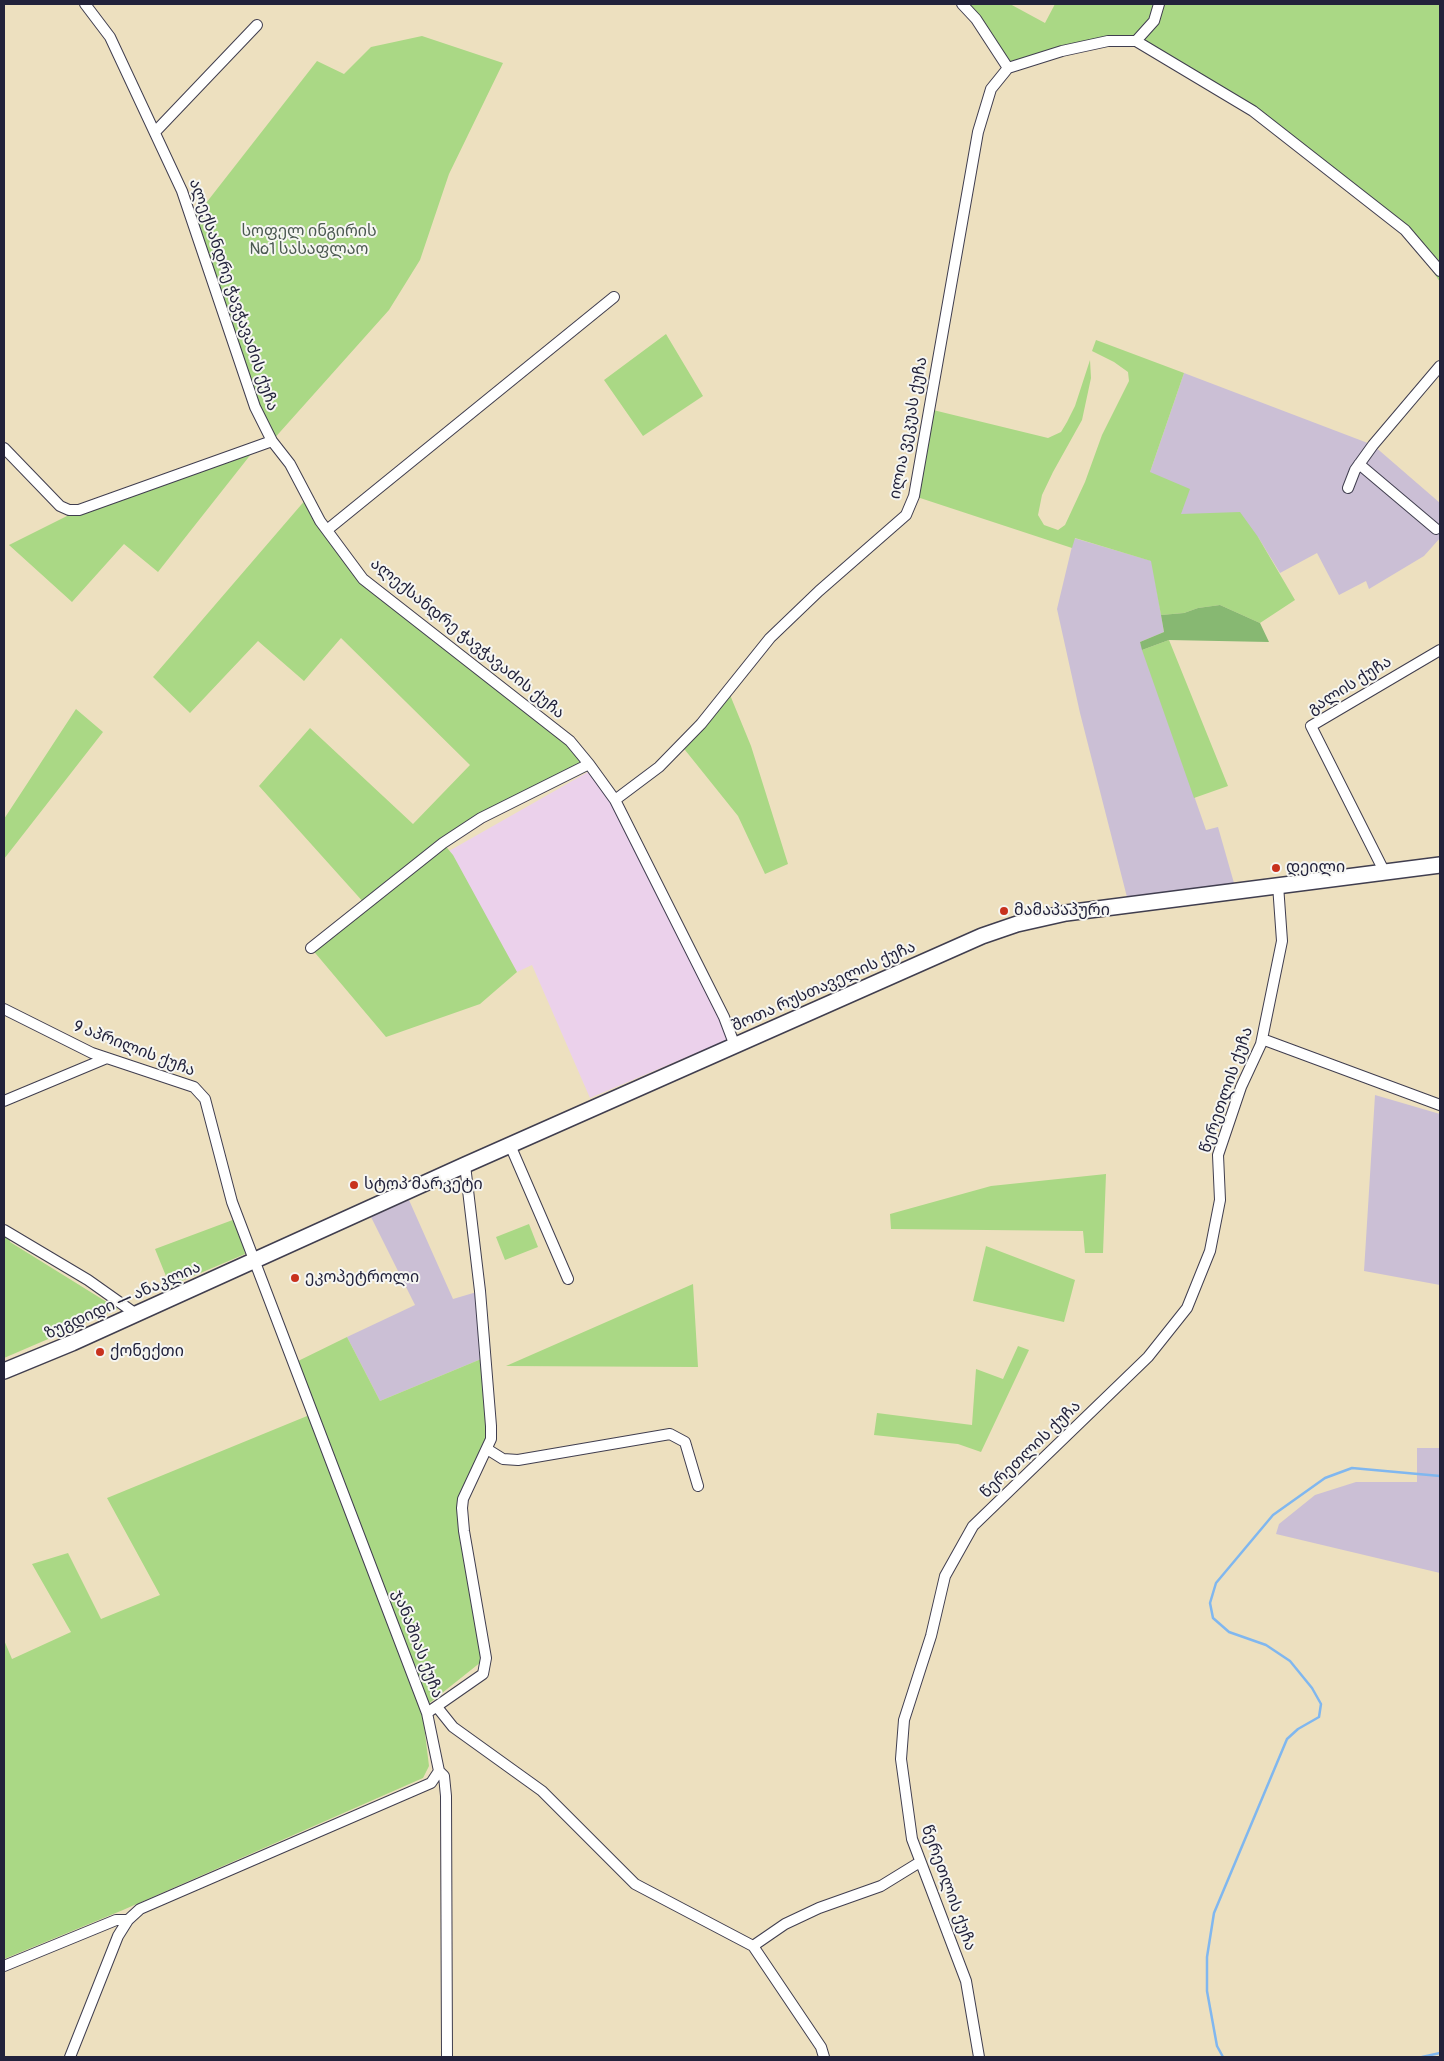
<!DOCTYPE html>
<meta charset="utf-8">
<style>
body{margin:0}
#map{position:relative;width:1444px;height:2061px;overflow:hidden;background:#ede0bf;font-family:Pangolin,sans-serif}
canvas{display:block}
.frame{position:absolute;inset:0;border:5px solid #22223b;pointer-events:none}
</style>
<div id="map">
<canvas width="1444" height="2061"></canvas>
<div class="frame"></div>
</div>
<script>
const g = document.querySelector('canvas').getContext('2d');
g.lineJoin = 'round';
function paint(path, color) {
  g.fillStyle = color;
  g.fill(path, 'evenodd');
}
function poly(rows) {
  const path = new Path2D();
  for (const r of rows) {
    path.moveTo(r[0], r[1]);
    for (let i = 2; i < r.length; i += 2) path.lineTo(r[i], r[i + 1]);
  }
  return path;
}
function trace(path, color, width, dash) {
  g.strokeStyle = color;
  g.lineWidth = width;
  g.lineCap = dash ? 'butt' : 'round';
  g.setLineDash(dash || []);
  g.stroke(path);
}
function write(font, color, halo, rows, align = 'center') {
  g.font = font + ' Pangolin,"Noto Sans Georgian",sans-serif';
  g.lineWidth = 4;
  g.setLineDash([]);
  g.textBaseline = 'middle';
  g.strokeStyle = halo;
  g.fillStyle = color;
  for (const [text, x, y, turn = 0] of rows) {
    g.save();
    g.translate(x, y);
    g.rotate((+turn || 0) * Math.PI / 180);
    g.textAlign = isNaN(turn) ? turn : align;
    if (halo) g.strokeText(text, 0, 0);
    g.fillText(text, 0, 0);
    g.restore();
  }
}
const built = poly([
 [588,772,612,801,718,1015,727,1040,590,1098,532,965,517,972,449,851]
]);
const industrial = poly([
 [1184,373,1373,445,1440,503,1440,538,1424,556,1369,589,1366,581,1339,595,1317,553,1280,573,1258,537,1180,514,1150,472],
 [1074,538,1152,561,1164,632,1140,642,1206,830,1218,827,1236,890,1129,905,1080,713,1057,609],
 [1375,1095,1440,1114,1440,1285,1364,1271],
 [409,1200,453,1299,480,1291,486,1357,380,1401,347,1337,415,1305,371,1217],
 [1417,1448,1440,1448,1440,1573,1276,1534,1279,1524,1315,1495,1356,1482,1417,1482]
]);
const green = poly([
 [962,4,1010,4,1045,23,1055,4,1440,4,1440,282,1405,230,1253,111,1136,41,1108,41,1008,68],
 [422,36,503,63,449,174,420,260,389,310,272,441,192,221,317,61,344,74,371,47],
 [666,334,703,396,643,436,604,380],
 [1096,340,1184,373,1150,472,1190,489,1181,514,1240,512,1258,537,1295,600,1260,623,1220,605,1198,608,1184,613,1161,615,1151,561,1075,538,1072,548,914,496,929,409,1048,438,1061,432,1067,422,1075,406,1090,360,1091,378,1082,420,1053,472,1042,495,1038,515,1044,525,1058,530,1065,525,1085,482,1102,435,1129,381,1128,372,1114,362,1092,351],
 [259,444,158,572,124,544,72,602,9,545,79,510],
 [307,498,363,579,570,741,589,764,443,843,453,855,517,972,480,1004,386,1037,311,948,365,904,259,786,310,728,413,824,470,765,341,638,304,681,258,641,190,713,153,677],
 [1169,640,1228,786,1194,798,1142,650],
 [728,690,751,746,788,864,765,874,738,816,681,745],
 [76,709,103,732,4,859,4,819],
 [1106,1174,1103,1253,1085,1253,1083,1231,891,1229,890,1214,991,1186],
 [238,1218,245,1254,170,1286,155,1249],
 [529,1224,538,1247,505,1260,496,1237],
 [4,1231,8,1233,10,1242,118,1309,4,1358],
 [986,1246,1075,1280,1064,1322,973,1301],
 [693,1284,698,1367,506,1366],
 [347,1337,380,1401,486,1357,491,1426,463,1499,486,1658,422,1709,429,1766,423,1778,123,1910,4,1959,4,1640,12,1659,71,1632,32,1564,68,1553,101,1619,160,1595,107,1498,312,1414,294,1363],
 [1018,1346,1029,1350,981,1452,958,1444,874,1435,877,1413,972,1425,976,1369,1003,1379]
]);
const forest = poly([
 [1220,605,1260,623,1269,642,1169,640,1142,650,1140,642,1164,632,1161,615,1184,613,1198,608]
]);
const stream = poly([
 [1223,2057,1217,2046,1207,1991,1207,1957,1214,1913,1287,1739,1298,1729,1319,1717,1321,1704,1312,1688,1290,1661,1266,1645,1229,1632,1213,1618,1210,1603,1216,1583,1273,1515,1325,1478,1352,1468,1440,1476],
 [1422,2057,1440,2053]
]);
const street = poly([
 [85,4,110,37,182,191,255,407,272,441,290,464,320,521,363,579,570,741,589,764,615,800,724,1017,735,1046],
 [962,4,976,19,1008,68],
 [1136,41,1154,21,1159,4],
 [1008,68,1062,51,1108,41,1136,41,1253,111,1405,230,1440,271],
 [155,132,257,25],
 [4,448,60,506,69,510,79,510,272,441],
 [1359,464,1436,529],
 [1348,488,1355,470,1373,445,1440,366],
 [327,530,614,297],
 [615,800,659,767,701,724,770,638,819,591,906,515,914,496,978,132,991,89,1008,68],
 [1384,871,1311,726,1440,650],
 [311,948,443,843,481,818,589,764],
 [4,1009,92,1053,194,1087,205,1099,232,1202,427,1713,439,1771,444,1776,446,1796,447,2057],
 [1262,1039,1440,1105],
 [4,1101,107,1058],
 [510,1145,568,1279],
 [4,1230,88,1280,136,1314],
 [487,1449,503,1459,518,1460,670,1434,685,1442,698,1486],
 [437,1707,453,1727,542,1791,635,1884,753,1946,821,2047,824,2057],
 [427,1713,483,1674,486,1658,464,1531,462,1508,463,1499,491,1439,491,1426,480,1291,465,1165],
 [753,1946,785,1924,819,1908,881,1886,920,1862],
 [4,1966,116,1920,128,1920],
 [70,2057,118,1936,128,1920,140,1909,431,1783,439,1771],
 [979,2057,966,1981,912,1839,901,1759,904,1720,931,1636,945,1576,973,1526,1148,1357,1187,1308,1210,1251,1220,1200,1218,1155,1241,1087,1261,1044,1282,941,1278,885]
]);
const secondary = poly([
 [4,1371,72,1343,465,1165,982,936,1017,924,1066,913,1440,865]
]);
const markers = [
 [1276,868,5,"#c8321e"],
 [1004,911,5,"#c8321e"],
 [354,1185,5,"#c8321e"],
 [295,1278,5,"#c8321e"],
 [100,1352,5,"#c8321e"]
];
const parkNames = [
 ["სოფელ ინგირის",309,232],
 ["№1 სასაფლაო",309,250]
];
const streetNames = [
 ["ალექსანდრე ჭავჭავაძის ქუჩა",233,295,71],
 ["ილია ვეკუას ქუჩა",909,428,-79],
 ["ალექსანდრე ჭავჭავაძის ქუჩა",467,639,39],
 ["გალის ქუჩა",1350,686,-32],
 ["შოთა რუსთაველის ქუჩა",824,987,-24],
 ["9 აპრილის ქუჩა",134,1049,21],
 ["წერეთლის ქუჩა",1227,1090,-71],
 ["ზუგდიდი — ანაკლია",123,1301,-24],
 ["წერეთლის ქუჩა",1031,1450,-44],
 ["ჯანაშიას ქუჩა",417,1644,69],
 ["წერეთლის ქუჩა",948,1888,70]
];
const poiNames = [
 ["დეილი",1286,868],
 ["მამაპაპური",1014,911],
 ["სტოპ მარკეტი",364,1185],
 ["ეკოპეტროლი",305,1278],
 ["ქონექთი",110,1352]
];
paint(built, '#ebd1eb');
paint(industrial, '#cbbfd5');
paint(green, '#aad885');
paint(forest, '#87b872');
trace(stream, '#80b7ef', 2.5);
trace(street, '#403e4f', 12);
trace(secondary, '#403e4f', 18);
trace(street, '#fff', 10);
trace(secondary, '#fff', 15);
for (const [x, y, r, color] of markers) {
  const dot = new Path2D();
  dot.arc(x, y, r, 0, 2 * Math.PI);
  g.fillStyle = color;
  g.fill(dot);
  trace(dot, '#f6f6f2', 2);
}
write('16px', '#4b5951', '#f6f6f2', parkNames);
write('16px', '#22223b', '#f6f6f2', streetNames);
write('16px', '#22223b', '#f6f6f2', poiNames, 'left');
</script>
